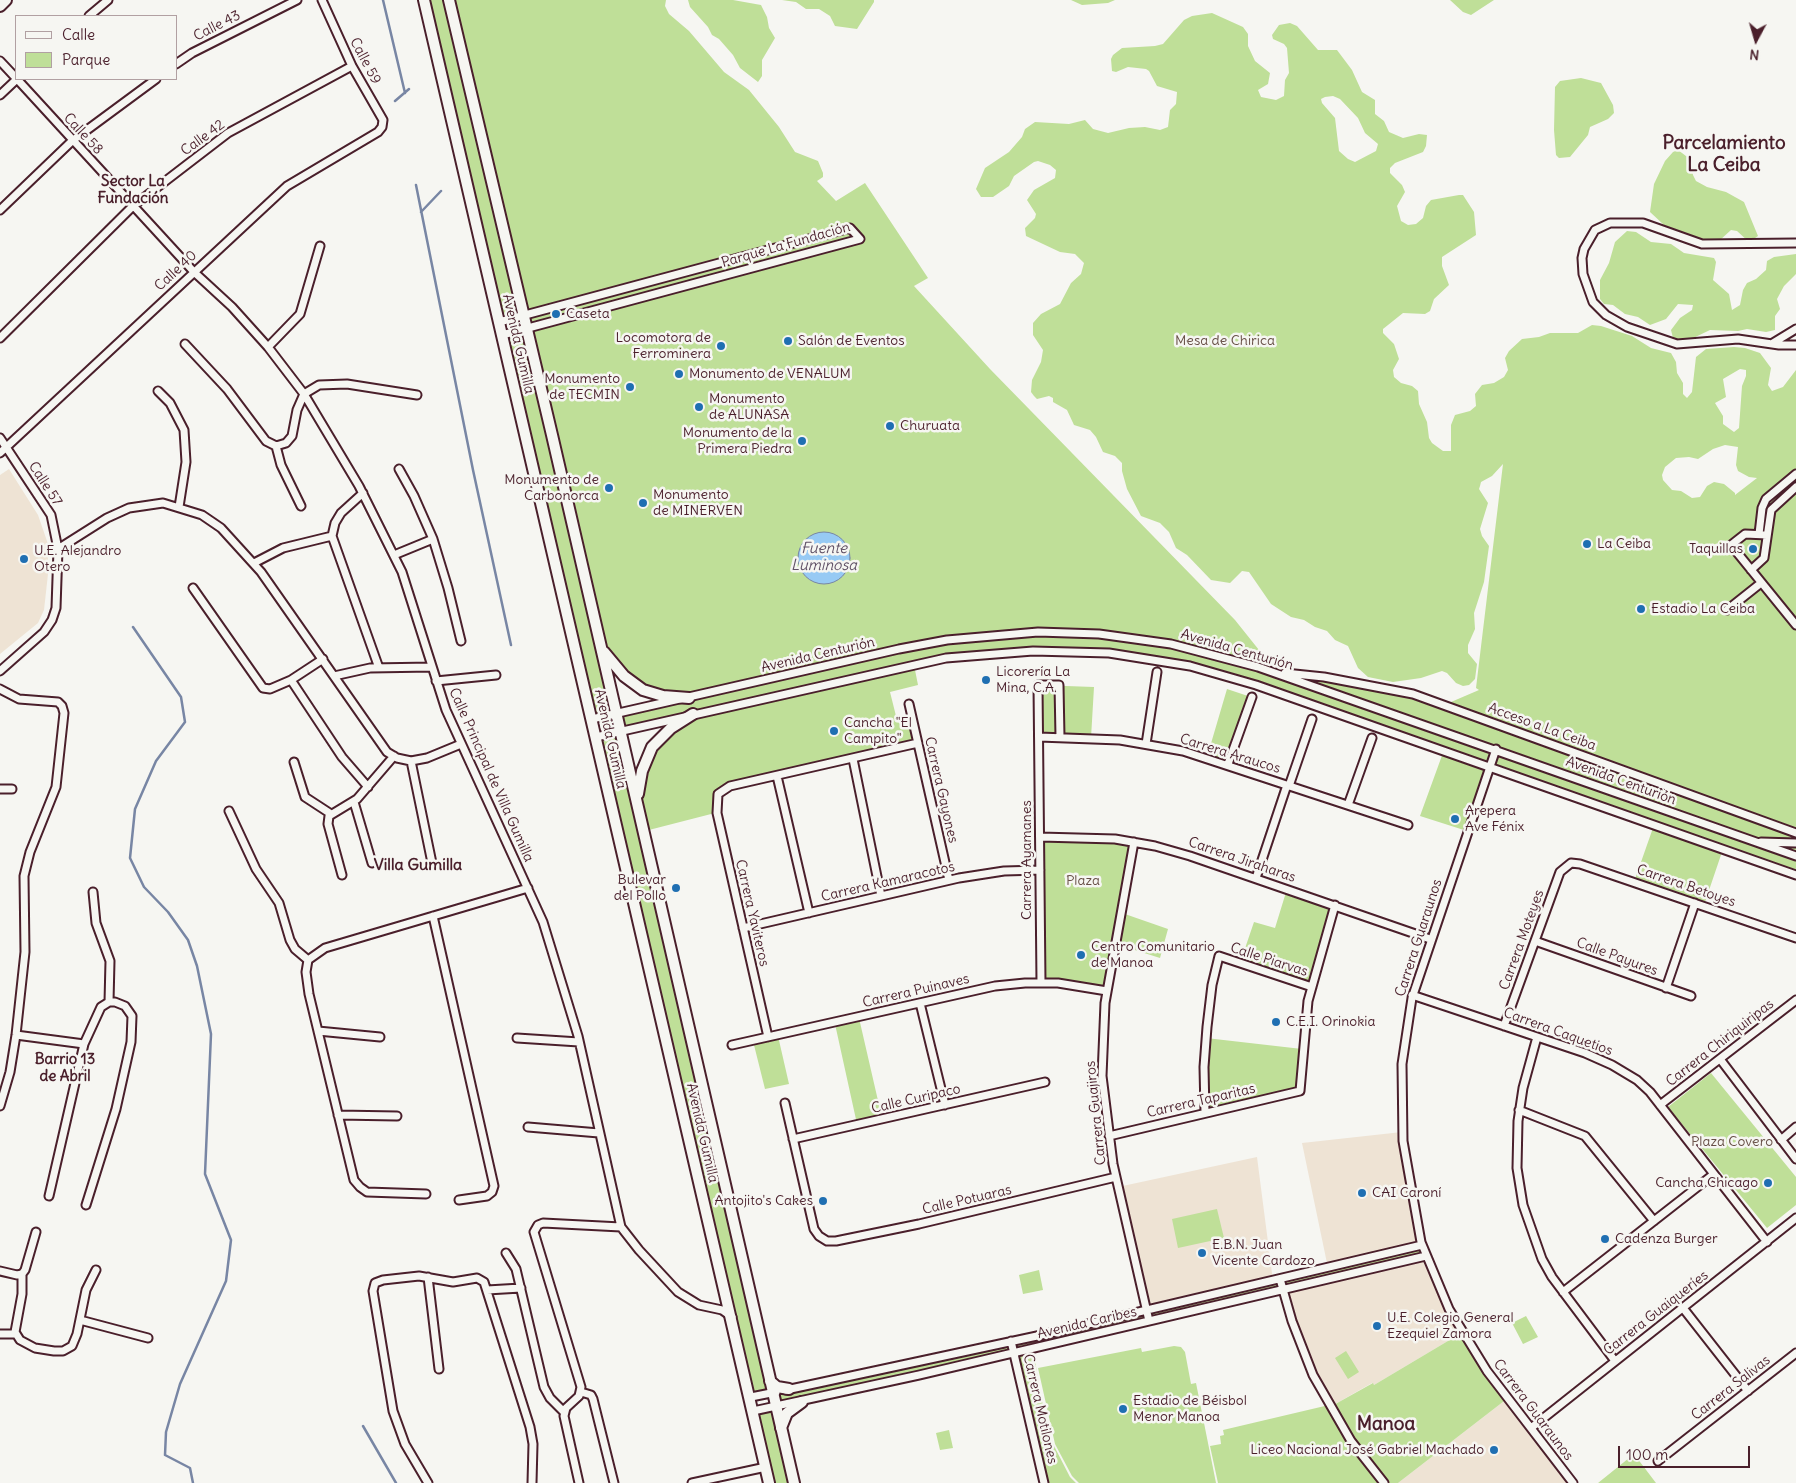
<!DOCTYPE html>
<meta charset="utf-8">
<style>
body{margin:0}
#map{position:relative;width:1796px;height:1483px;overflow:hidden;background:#f6f6f2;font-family:Delius,sans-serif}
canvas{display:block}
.legend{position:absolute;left:15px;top:15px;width:162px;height:65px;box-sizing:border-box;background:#f6f6f2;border:1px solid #b1a0a2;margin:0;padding:6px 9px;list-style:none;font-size:15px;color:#4a1f2b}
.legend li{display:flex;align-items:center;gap:10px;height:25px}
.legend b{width:25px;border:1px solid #b1a0a2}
.north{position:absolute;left:1731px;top:15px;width:50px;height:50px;-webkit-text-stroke:4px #f6f6f2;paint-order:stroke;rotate:186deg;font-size:14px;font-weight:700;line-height:20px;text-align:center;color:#4a1f2b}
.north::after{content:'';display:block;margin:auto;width:18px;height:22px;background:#4a1f2b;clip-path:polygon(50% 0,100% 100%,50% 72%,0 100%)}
.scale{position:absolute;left:1618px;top:1446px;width:132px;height:22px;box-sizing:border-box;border:2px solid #4a1f2b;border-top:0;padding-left:6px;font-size:15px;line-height:18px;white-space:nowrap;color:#4a1f2b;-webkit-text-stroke:4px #f6f6f2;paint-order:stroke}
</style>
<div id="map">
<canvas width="1796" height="1483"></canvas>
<ul class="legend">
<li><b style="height:6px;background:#f6f6f2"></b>Calle</li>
<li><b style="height:14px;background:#bfdf98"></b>Parque</li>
</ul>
<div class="north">N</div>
<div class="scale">100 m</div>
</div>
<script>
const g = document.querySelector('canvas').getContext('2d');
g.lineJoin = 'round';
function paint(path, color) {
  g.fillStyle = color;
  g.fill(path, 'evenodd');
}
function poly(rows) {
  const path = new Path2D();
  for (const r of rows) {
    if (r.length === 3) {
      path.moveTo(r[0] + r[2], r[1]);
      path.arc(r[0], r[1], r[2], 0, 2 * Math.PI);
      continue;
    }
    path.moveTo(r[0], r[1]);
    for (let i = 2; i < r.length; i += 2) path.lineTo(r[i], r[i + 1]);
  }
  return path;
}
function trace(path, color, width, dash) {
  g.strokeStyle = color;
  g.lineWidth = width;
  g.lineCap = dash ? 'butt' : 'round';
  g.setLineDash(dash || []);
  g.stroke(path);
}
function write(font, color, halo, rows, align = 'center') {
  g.font = font + ' Delius,sans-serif';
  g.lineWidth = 5;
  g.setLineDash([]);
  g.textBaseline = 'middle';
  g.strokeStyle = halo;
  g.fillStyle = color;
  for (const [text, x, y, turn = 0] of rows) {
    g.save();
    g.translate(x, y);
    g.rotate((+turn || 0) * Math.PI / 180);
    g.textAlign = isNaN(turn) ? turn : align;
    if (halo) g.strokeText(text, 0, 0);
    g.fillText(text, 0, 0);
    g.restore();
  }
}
const built = poly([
 [9,469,38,515,48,544,48,574,44,610,38,623,0,654,0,475],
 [1402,1132,1421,1242,1328,1268,1302,1143],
 [1257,1157,1273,1281,1147,1310,1118,1187],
 [1426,1256,1463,1332,1374,1385,1372,1383,1330,1407,1313,1375,1283,1290],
 [1508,1398,1573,1483,1398,1483]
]);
const green = poly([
 [426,0,449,0,523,315,499,321],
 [450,0,666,0,665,6,669,14,689,31,724,72,749,90,779,127,795,152,818,161,823,173,823,177,817,181,836,201,865,183,928,278,914,286,990,369,1235,620,1267,660,1264,668,1272,672,1324,677,1444,705,1479,690,1476,688,1503,464,1492,476,1481,482,1480,486,1479,489,1488,503,1480,529,1482,536,1489,546,1484,582,1474,613,1475,629,1468,645,1468,653,1477,664,1475,679,1469,685,1463,686,1456,683,1447,673,1442,671,1421,678,1393,682,1368,677,1358,668,1348,646,1335,640,1327,631,1315,627,1304,620,1291,617,1271,604,1249,572,1242,571,1230,583,1211,580,1187,555,1176,548,1169,532,1160,523,1141,516,1127,489,1122,471,1122,463,1115,456,1103,452,1096,437,1090,430,1074,425,1067,410,1053,402,1053,398,1049,396,1037,399,1034,396,1031,392,1032,380,1041,362,1043,350,1033,335,1033,323,1041,314,1060,304,1071,283,1081,274,1084,263,1075,254,1060,252,1026,236,1025,228,1035,218,1036,214,1027,200,1034,190,1055,178,1056,170,1050,165,1038,161,1034,162,1014,176,1009,186,993,197,981,197,976,189,985,168,1009,152,1022,137,1025,129,1035,122,1069,124,1085,120,1093,129,1108,133,1129,128,1145,127,1160,130,1168,127,1170,110,1176,104,1177,92,1157,86,1149,71,1146,69,1128,67,1116,72,1112,71,1111,59,1113,55,1122,48,1155,46,1163,44,1184,20,1192,16,1212,13,1243,27,1248,34,1248,46,1255,61,1270,73,1268,84,1258,90,1261,97,1276,100,1284,96,1285,80,1289,73,1287,48,1284,44,1273,39,1272,35,1279,25,1290,23,1297,26,1318,50,1337,50,1352,70,1362,92,1375,100,1375,114,1384,121,1389,132,1403,138,1419,134,1427,135,1426,146,1423,152,1395,163,1390,168,1390,173,1402,185,1405,192,1397,206,1401,221,1408,225,1416,224,1423,218,1426,206,1431,200,1459,195,1463,195,1474,212,1476,235,1442,257,1442,266,1449,285,1434,299,1430,311,1425,314,1403,313,1383,329,1383,333,1394,344,1399,359,1393,370,1394,377,1401,383,1412,386,1418,391,1419,404,1427,422,1429,438,1432,443,1443,451,1451,451,1451,425,1455,415,1470,411,1476,406,1475,394,1482,385,1494,383,1504,377,1508,370,1505,358,1509,351,1522,339,1539,337,1550,333,1578,333,1592,325,1601,326,1632,336,1651,348,1671,353,1676,362,1677,373,1683,383,1683,394,1687,398,1692,392,1696,357,1706,349,1734,347,1745,348,1760,353,1771,368,1768,385,1772,391,1783,387,1796,370,1796,875,1723,849,1704,905,1634,882,1654,825,1489,767,1467,831,1420,816,1444,750,1217,673,1109,653,1033,651,914,665,918,685,890,692,897,720,905,725,912,724,917,743,723,788,715,813,645,831,638,805,652,748,693,715,620,731,616,714,686,698,643,690,601,648],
 [1333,96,1340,99,1358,118,1365,133,1378,144,1376,151,1355,162,1348,159,1339,151,1335,118,1322,103,1321,99,1325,97],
 [1740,369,1746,370,1746,376,1742,386,1739,428,1734,432,1723,424,1723,416,1715,403,1726,397,1723,379],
 [1725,445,1738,447,1736,465,1738,471,1749,477,1757,478,1735,495,1735,493,1724,484,1714,482,1707,486,1700,497,1692,498,1681,491,1672,490,1663,480,1662,475,1665,467,1676,458,1689,457,1698,459,1713,449],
 [688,0,733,0,761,5,767,17,769,28,775,38,762,60,762,76,758,82,740,68,733,55,719,39,712,35,708,27,690,7],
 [782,0,874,0,874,2,857,29,835,26,830,16,819,9,806,9,796,2],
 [1071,0,1115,0,1108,3,1082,5],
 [1450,0,1494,0,1471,15,1463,12],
 [1581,78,1601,83,1613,105,1614,113,1608,119,1590,127,1588,135,1570,157,1559,158,1556,155,1554,130,1555,87,1560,81],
 [1678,150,1690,159,1693,175,1696,181,1707,187,1726,192,1744,202,1758,236,1749,242,1737,231,1731,230,1719,241,1689,238,1664,225,1650,212,1654,184,1665,161,1673,152],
 [1627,231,1636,232,1651,242,1671,244,1684,253,1714,258,1716,262,1713,280,1729,294,1732,310,1740,305,1743,290,1747,283,1756,279,1766,270,1767,261,1774,257,1796,254,1796,274,1784,286,1777,299,1780,309,1775,316,1775,330,1766,332,1747,329,1738,331,1710,330,1687,341,1683,340,1673,338,1671,330,1680,318,1692,310,1693,305,1678,304,1666,319,1650,325,1638,317,1625,314,1613,305,1604,304,1600,299,1600,280,1609,263,1615,242],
 [526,329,615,713,592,718,503,335],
 [1038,685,1094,687,1091,738,1039,737],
 [1227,689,1251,697,1228,764,1207,757],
 [620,733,771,1392,752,1396,597,738],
 [1040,837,1134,842,1107,991,1041,982],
 [1287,889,1335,905,1312,987,1240,963,1254,922,1275,928],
 [1122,913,1168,929,1160,958,1116,944],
 [859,1018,882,1118,857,1124,835,1024],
 [778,1036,789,1084,765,1089,753,1041],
 [1206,1038,1302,1049,1300,1091,1205,1113],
 [1711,1073,1796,1177,1796,1205,1767,1228,1668,1107],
 [1217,1209,1224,1238,1178,1248,1172,1219],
 [1422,1245,1426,1256,1033,1348,1041,1397,1053,1444,1070,1477,1076,1483,1044,1483,1014,1353,776,1407,773,1393],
 [1039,1270,1043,1290,1023,1294,1019,1275],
 [1526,1316,1538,1337,1523,1344,1512,1323],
 [1463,1332,1508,1398,1398,1483,1218,1483,1210,1446,1221,1444,1220,1436,1224,1435,1223,1430,1329,1405,1330,1407,1373,1383,1374,1385],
 [1174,1346,1181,1347,1185,1352,1191,1384,1196,1383,1216,1483,1079,1483,1072,1476,1055,1444,1038,1368,1141,1348,1142,1352],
 [1346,1351,1359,1372,1348,1379,1335,1358],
 [776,1409,793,1483,772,1483,756,1413],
 [949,1430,953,1448,940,1450,936,1433],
 [1634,1454,1656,1483,1598,1483]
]);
const water = poly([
 [824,558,26]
]);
const stream = poly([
 [383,0,405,93],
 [395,101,409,89],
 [416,185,473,470,511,645],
 [421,212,441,191],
 [133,627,181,697,185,722,156,761,135,809,130,858,144,887,168,912,188,940,197,966,211,1034,205,1174,231,1240,226,1281,180,1384,166,1432,165,1455,190,1468,193,1483],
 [363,1426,396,1483]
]);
const street = poly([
 [89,16,108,0],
 [0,61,16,78],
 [176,64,192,53,297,0],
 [17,79,194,272,232,307,268,347,304,394,359,486,402,572,446,710,543,922,578,1036,621,1227,639,1250,678,1292,699,1305,722,1310,732,1317],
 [0,95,17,79],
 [0,210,72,141,156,79],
 [1796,243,1702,244,1643,223,1610,223,1595,230,1584,249,1582,258,1583,274,1593,302,1606,315,1627,327,1677,344,1738,339,1779,345,1796,345],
 [499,322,850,228,860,239,502,335],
 [0,338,133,206,228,133,352,66],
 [1773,343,1796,329],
 [185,344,227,389,266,441,276,446,286,443,292,436,297,410,304,394,319,385,347,384,417,395],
 [268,347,300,314,320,246],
 [158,391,170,403,184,430,186,462,179,507],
 [0,438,51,515,58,549,56,608,52,620,44,632,0,671],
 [276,446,281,465,301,506],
 [0,453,287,186,378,132,382,127,383,120,352,66,322,0],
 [399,469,414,496,433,539,448,588,461,641],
 [363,493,341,513,335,523,332,536,379,668],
 [1759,534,1762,508,1766,499,1796,474],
 [1767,535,1745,534,1731,545,1796,625],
 [58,549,107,518,129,508,163,503,202,515,221,528,261,572,387,752,397,758,411,761,427,758,461,744],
 [394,555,433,539],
 [254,563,283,548,332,536],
 [1751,570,1764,558,1771,510,1796,487],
 [193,588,263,688,270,689,291,680,323,659],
 [1727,610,1761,583],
 [1285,673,1324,677,1413,694,1796,833],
 [334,676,370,668,432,667],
 [291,680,342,757,368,787],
 [436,681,496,675],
 [0,689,19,699,58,702,62,706,64,713,56,787,30,852,24,876,25,952,16,1035,10,1072,0,1106],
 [909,704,949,880],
 [592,719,899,649,947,640,1038,632,1099,634,1171,644,1258,667,1796,856],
 [596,737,946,658,1033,651,1109,653,1190,666,1256,685,1796,875],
 [1039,737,1120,740,1183,751,1408,825],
 [1146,744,1157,672],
 [1496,749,1412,998,1402,1064,1403,1141,1421,1242,1449,1309,1487,1371,1573,1483],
 [853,759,881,896],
 [411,761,432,863],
 [294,762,305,797,331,814],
 [1228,764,1252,697],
 [777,776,809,913],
 [1289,786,1312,719],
 [0,789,12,789],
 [354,802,372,863],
 [1348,805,1372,738],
 [229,811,256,869,279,903,290,940,295,949,308,960],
 [1040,837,1115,839,1155,846,1190,856,1430,939],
 [1134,842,1105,1003,1102,1076,1113,1164,1149,1321],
 [1761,842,1796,843],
 [342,875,328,824,329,816,357,799,394,756],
 [1256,878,1287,785],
 [93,892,96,923,110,961,109,1002],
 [433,916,494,1186,492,1192,487,1196,459,1200],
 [743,928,959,878,1004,871,1040,870],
 [1535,941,1691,996],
 [1041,982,1038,685,1059,685,1060,737],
 [1666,988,1695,903],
 [1412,995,1585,1053,1612,1065,1637,1080,1650,1092,1767,1242],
 [920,1003,945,1105],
 [1504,1026,1560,872,1571,863,1580,864,1796,938],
 [318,1031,380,1037],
 [16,1035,84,1044],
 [768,1037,717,813,718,794,730,786,918,743],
 [1537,1037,1523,1088,1518,1121,1517,1168,1523,1205,1542,1259,1552,1277,1615,1361],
 [517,1038,579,1042],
 [732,1045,995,986,1025,983,1058,983,1107,991],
 [1720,1059,1796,1159],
 [785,1103,814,1229,819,1236,827,1241,836,1241,919,1224,1116,1177],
 [1660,1105,1796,1000],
 [1519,1110,1585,1136,1654,1221],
 [1205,1113,1204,1067,1207,1027,1212,985,1219,956,1312,987],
 [338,1115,397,1116],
 [528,1127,599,1133],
 [1109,1136,1300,1091,1308,1001,1335,905],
 [793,1139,1045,1082],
 [1781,1140,1796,1127],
 [426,1194,367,1192,360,1187,354,1180,309,994,306,972,308,960,325,948,528,888],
 [49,1196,84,1044,101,1007,109,1002,115,1002,125,1006,132,1016,131,1042,116,1109,86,1205],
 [36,1232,25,1270,22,1274,22,1294,15,1332,20,1340,35,1348,54,1351,63,1351,72,1346,77,1334,86,1290,96,1270],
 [506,1253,516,1269,544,1387,550,1398,564,1412],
 [0,1271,17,1275,22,1274],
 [428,1277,439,1369],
 [1280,1279,1292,1321,1313,1375,1351,1441,1384,1483],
 [487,1290,521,1288],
 [1563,1292,1714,1174],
 [1683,1308,1748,1391],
 [80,1320,148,1338],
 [0,1334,15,1334],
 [1011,1341,1044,1483],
 [786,1390,1037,1336,1422,1245],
 [581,1392,591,1395,593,1399,614,1483],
 [751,1397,776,1392],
 [753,1411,919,1375,1426,1256],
 [1531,1428,1796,1218],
 [1658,1461,1796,1353],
 [428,1483,405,1444,393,1411,373,1291,375,1283,383,1280,419,1276,453,1282,477,1278,484,1282,530,1427,533,1444,532,1483],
 [579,1483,564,1416,566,1408,579,1396,581,1387,534,1232,538,1225,543,1223,621,1227],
 [692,1483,766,1467]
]);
const secondary = poly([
 [424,0,769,1483],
 [449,0,552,435,794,1483],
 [0,6,6,0],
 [604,652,624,676,643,690,663,696,689,698],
 [638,794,642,771,652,747,671,728,693,714],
 [770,1381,777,1387,789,1389],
 [781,1428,787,1413,802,1402]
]);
const markers = [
 [556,314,5,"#1f6fb2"],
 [788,341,5,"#1f6fb2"],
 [721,346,5,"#1f6fb2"],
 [679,374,5,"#1f6fb2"],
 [630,387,5,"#1f6fb2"],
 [699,407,5,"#1f6fb2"],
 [890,426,5,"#1f6fb2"],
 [802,441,5,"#1f6fb2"],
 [609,488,5,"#1f6fb2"],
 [643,503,5,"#1f6fb2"],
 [1587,544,5,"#1f6fb2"],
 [1753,549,5,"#1f6fb2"],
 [24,559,5,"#1f6fb2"],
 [1641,609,5,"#1f6fb2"],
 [986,680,5,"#1f6fb2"],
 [834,731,5,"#1f6fb2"],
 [1455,819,5,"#1f6fb2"],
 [676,888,5,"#1f6fb2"],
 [1081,955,5,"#1f6fb2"],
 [1276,1022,5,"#1f6fb2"],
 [1768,1183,5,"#1f6fb2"],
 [1362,1193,5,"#1f6fb2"],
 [823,1201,5,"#1f6fb2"],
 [1605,1239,5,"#1f6fb2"],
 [1202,1253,5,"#1f6fb2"],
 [1377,1326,5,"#1f6fb2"],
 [1123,1409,5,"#1f6fb2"],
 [1494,1450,5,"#1f6fb2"]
];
const streetNames = [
 ["Calle 43",217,26,-27],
 ["Calle 59",365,61,62],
 ["Calle 58",83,134,47],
 ["Calle 42",203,138,-36],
 ["Parque La Fundación",786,245,-16],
 ["Calle 40",176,271,-43],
 ["Avenida Gumilla",518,344,77],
 ["Calle 57",45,484,57],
 ["Avenida Centurión",1237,650,16],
 ["Avenida Centurión",818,655,-13],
 ["Acceso a La Ceiba",1542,727,20],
 ["Avenida Gumilla",610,739,77],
 ["Carrera Araucos",1230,754,17],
 ["Calle Principal de Villa Gumilla",491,775,66],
 ["Avenida Centurión",1621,781,20],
 ["Carrera Gayones",941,790,77],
 ["Carrera Ayamanes",1027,860,-90],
 ["Carrera Jiraharas",1242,860,19],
 ["Carrera Kamaracotos",888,882,-13],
 ["Carrera Betoyes",1686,886,19],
 ["Carrera Yaviteros",752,913,77],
 ["Carrera Guaraunos",1419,938,-72],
 ["Carrera Moteyes",1522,940,-70],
 ["Calle Payures",1617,957,20],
 ["Calle Piarvas",1269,960,18],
 ["Carrera Puinaves",916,991,-13],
 ["Carrera Caquetios",1558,1032,20],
 ["Carrera Chiriquiripas",1720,1043,-38],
 ["Calle Curipaco",916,1099,-13],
 ["Carrera Taparitas",1201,1101,-13],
 ["Carrera Guajiros",1096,1113,-96],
 ["Avenida Gumilla",702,1133,77],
 ["Calle Potuaras",967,1200,-13],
 ["Carrera Guaiqueríes",1656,1313,-38],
 ["Avenida Caribes",1087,1323,-13],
 ["Carrera Salivas",1731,1388,-38],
 ["Carrera Motilones",1040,1409,77],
 ["Carrera Guaraunos",1533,1410,53]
];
const poiNames = [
 ["Caseta",566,314],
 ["Locomotora de",711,338,"right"],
 ["Ferrominera",711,354,"right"],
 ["Salón de Eventos",798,341],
 ["Monumento de VENALUM",689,374],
 ["Monumento",620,379,"right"],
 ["de TECMIN",620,395,"right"],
 ["Monumento",709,399],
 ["de ALUNASA",709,415],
 ["Churuata",900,426],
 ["Monumento de la",792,433,"right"],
 ["Primera Piedra",792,449,"right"],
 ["Monumento de",599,480,"right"],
 ["Carbonorca",599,496,"right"],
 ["Monumento",653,495],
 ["de MINERVEN",653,511],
 ["La Ceiba",1597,544],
 ["Taquillas",1743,549,"right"],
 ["U.E. Alejandro",34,551],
 ["Otero",34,567],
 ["Estadio La Ceiba",1651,609],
 ["Licorería La",996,672],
 ["Mina, C.A.",996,688],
 ["Cancha \"El",844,723],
 ["Campito\"",844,739],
 ["Arepera",1465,811],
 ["Ave Fénix",1465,827],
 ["Bulevar",666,880,"right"],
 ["del Pollo",666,896,"right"],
 ["Centro Comunitario",1091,947],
 ["de Manoa",1091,963],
 ["C.E.I. Orinokia",1286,1022],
 ["Cancha Chicago",1758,1183,"right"],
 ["CAI Caroní",1372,1193],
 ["Antojito's Cakes",813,1201,"right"],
 ["Cadenza Burger",1615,1239],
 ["E.B.N. Juan",1212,1245],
 ["Vicente Cardozo",1212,1261],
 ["U.E. Colegio General",1387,1318],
 ["Ezequiel Zamora",1387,1334],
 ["Estadio de Béisbol",1133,1401],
 ["Menor Manoa",1133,1417],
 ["Liceo Nacional José Gabriel Machado",1484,1450,"right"]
];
const parkNames = [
 ["Mesa de Chirica",1225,341],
 ["Plaza",1083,881],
 ["Plaza Covero",1732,1142]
];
const neighbourhoodNames = [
 ["Sector La",133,182],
 ["Fundación",133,199],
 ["Barrio 13",65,1060],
 ["de Abril",65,1077]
];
const waterNames = [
 ["Fuente",824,549],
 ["Luminosa",824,566]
];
const quarterNames = [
 ["Villa Gumilla",418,865]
];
const districtNames = [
 ["Parcelamiento",1724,144],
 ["La Ceiba",1724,166],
 ["Manoa",1386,1425]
];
paint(built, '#eee3d4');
paint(green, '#bfdf98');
paint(water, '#97caf4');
trace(water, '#7886a4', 1);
trace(stream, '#7886a4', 2.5);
trace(street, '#4a1f2b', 11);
trace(secondary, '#4a1f2b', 14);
trace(street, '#f6f6f2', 7);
trace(secondary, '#f6f6f2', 10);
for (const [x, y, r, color] of markers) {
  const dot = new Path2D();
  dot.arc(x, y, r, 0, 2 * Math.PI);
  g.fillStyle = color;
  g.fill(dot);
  trace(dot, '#f6f6f2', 2);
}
write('14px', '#4a1f2b', '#f6f6f2', streetNames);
write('14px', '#4a1f2b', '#f6f6f2', poiNames, 'left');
write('14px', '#674f46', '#f6f6f2', parkNames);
write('bold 15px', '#4a1f2b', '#f6f6f2', neighbourhoodNames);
write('italic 15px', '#615267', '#f6f6f2', waterNames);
write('bold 16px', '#4a1f2b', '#f6f6f2', quarterNames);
write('bold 19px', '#4a1f2b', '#f6f6f2', districtNames);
</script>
